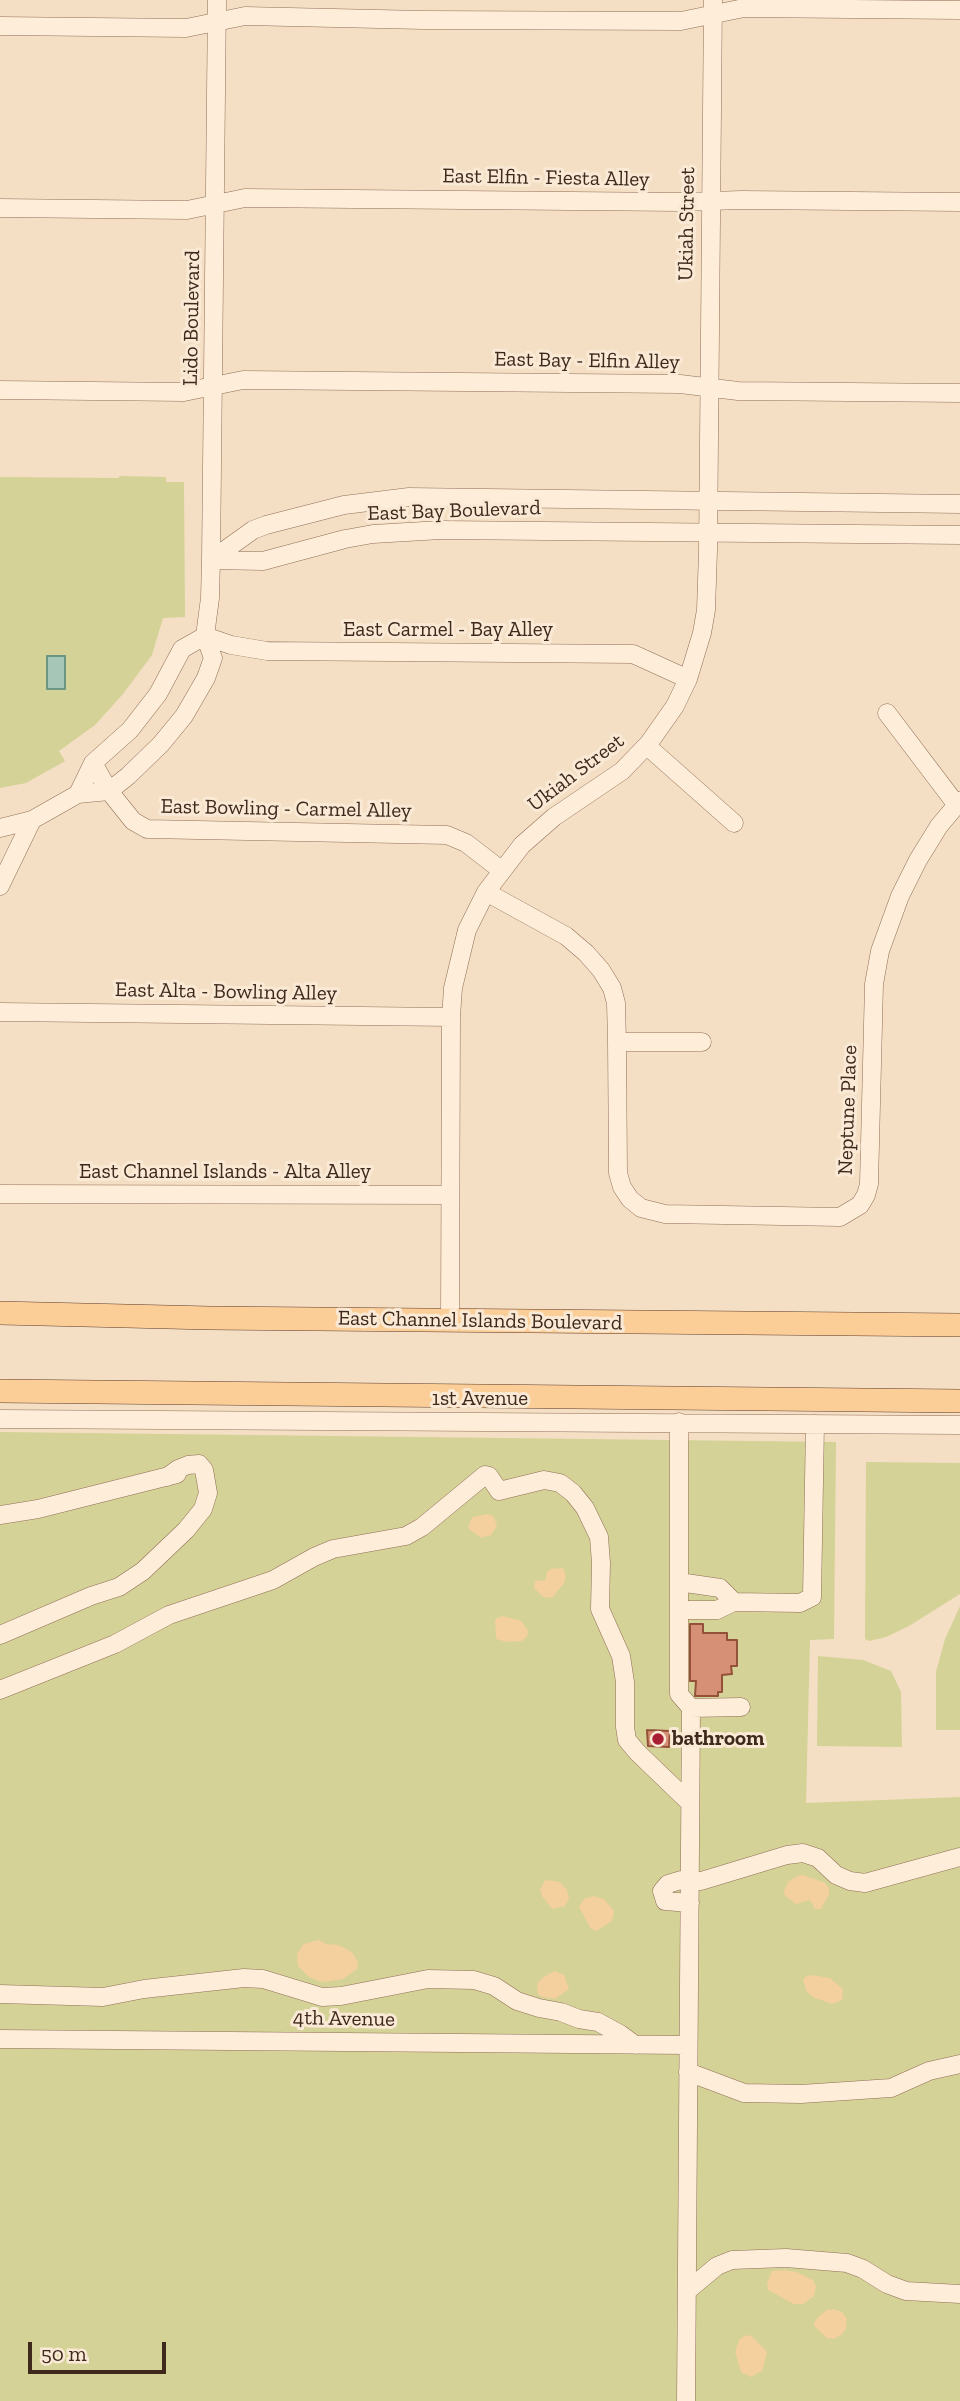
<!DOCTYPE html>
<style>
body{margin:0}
#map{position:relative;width:960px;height:2401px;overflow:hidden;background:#f4dfc4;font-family:"Zilla Slab",serif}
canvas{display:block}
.scale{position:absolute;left:28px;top:2342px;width:138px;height:32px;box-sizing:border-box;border:4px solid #3f291d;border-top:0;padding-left:9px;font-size:21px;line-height:24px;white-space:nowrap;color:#3f291d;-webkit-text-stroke:5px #faead5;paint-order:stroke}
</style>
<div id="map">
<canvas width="960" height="2401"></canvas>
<div class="scale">50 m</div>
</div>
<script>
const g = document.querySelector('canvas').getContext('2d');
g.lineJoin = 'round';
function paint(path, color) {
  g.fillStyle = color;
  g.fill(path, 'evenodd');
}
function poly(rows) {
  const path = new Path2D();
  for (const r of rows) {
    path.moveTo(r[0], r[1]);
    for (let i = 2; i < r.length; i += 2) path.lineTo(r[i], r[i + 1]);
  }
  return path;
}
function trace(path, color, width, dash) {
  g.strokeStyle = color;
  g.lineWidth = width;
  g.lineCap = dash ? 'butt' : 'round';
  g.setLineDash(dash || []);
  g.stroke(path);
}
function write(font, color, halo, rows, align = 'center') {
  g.font = font + ' "Zilla Slab",serif';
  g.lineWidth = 6;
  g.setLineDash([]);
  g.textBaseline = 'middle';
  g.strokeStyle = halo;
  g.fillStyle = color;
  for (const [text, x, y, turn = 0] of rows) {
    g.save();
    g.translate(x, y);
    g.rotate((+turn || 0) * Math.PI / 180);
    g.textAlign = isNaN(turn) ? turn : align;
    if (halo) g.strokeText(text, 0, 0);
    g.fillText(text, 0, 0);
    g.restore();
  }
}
const green = poly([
 [119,476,166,477,166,482,184,482,185,617,163,618,152,655,123,694,95,725,59,751,65,761,26,783,0,788,0,477,119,478],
 [0,1432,836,1442,834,1639,810,1640,806,1803,960,1797,960,2401,0,2401],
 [866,1462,960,1463,960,1594,909,1626,886,1637,869,1641,865,1639],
 [960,1606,960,1730,936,1730,936,1672,945,1639],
 [818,1656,863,1660,891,1671,901,1692,902,1747,817,1746]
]);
const sand = poly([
 [489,1514,494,1517,497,1526,491,1535,481,1538,468,1528,472,1517],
 [563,1568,566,1576,564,1583,552,1598,543,1597,534,1588,535,1581,546,1580,546,1574,550,1569],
 [503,1616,521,1621,529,1632,526,1638,522,1641,507,1642,496,1639,495,1619],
 [803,1875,825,1883,829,1888,829,1894,821,1909,815,1909,810,1900,796,1904,785,1896,784,1891,788,1882,797,1876],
 [545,1880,560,1882,567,1890,569,1898,565,1906,552,1909,542,1896,540,1890],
 [593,1896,604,1899,614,1911,612,1921,596,1931,591,1929,579,1907,584,1899],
 [318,1940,327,1944,338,1945,352,1952,358,1962,357,1969,343,1979,332,1981,322,1982,309,1977,298,1966,297,1954,304,1944],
 [555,1971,564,1975,569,1989,555,1999,542,1997,538,1994,537,1984,543,1977],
 [811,1975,830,1978,843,1989,842,2000,832,2004,813,1997,807,1992,803,1980,805,1977],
 [784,2270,797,2272,813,2280,816,2286,814,2296,803,2304,794,2304,768,2290,767,2283,772,2271],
 [833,2309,842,2312,847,2319,846,2329,841,2335,834,2339,827,2338,815,2327,814,2323,819,2316,827,2310],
 [746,2335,753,2337,767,2352,762,2371,751,2377,741,2372,735,2352,739,2340]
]);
const water = poly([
 [47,656,65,656,65,689,47,689,47,656]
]);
const building = poly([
 [690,1624,703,1624,703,1633,727,1633,727,1640,737,1640,737,1666,731,1666,732,1674,722,1675,722,1692,718,1692,718,1696,695,1696,696,1681,690,1681,690,1624],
 [647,1730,670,1731,669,1747,648,1746,647,1730]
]);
const minor = poly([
 [0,26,186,28,245,16,423,20,681,21,744,8,960,10],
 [0,208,187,210,245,198,680,202,742,200,960,202],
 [0,390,184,392,243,380,680,384,738,391,960,393],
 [211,560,253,530,266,525,344,505,409,497,960,504],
 [211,560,263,561,345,539,373,534,441,530,960,535],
 [205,636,231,645,267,651,633,654,688,679],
 [887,713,956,804],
 [647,746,734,823],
 [93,763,109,791,133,821,147,829,447,835,466,843,501,870],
 [78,794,93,763,130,730,158,694,182,649,205,636],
 [0,828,32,820,78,794,109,791,128,776,161,744,184,716,206,678,213,658,205,636,210,598,211,560,217,0],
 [0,886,32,820],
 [486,892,566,936,586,953,601,970,612,988,616,1003,617,1042,618,1173,622,1187,630,1199,641,1208,665,1214,840,1217,860,1205,866,1195,869,1184,874,984,880,951,900,896,918,860,939,826,960,801],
 [0,1012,451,1017],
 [617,1042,702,1042],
 [0,1194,450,1195],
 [450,1321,451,1017,453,988,467,930,486,892,522,845,554,817,622,771,649,743,675,706,688,679,702,633,706,610,708,551,713,0],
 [0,1419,960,1425],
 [679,1422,679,1694,691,1708,741,1707],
 [0,1515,38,1509,177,1474],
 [679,1582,720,1588,734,1602],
 [679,1610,717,1610,734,1602,800,1603,812,1597,815,1424],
 [0,1635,91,1596,119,1587,143,1571,186,1530,203,1509,208,1493,204,1470,199,1464,188,1465,178,1469,167,1477],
 [0,1690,115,1644,169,1615,273,1580,314,1557,333,1549,406,1536,422,1527,485,1475,489,1476,499,1491,544,1480,560,1483,573,1493,585,1508,599,1537,601,1563,600,1609,621,1656,625,1682,625,1727,627,1740,637,1752,690,1803],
 [690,1903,665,1901,662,1891,668,1884,681,1880,701,1881,787,1855,803,1853,818,1858,836,1875,850,1881,865,1883,960,1857],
 [0,1994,103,1997,144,1989,244,1978,263,1979,322,1997,341,1996,428,1979,474,1980,494,1986,517,2001,539,2008,561,2012,579,2019,598,2022,620,2034,635,2045],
 [0,2039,688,2045],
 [688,2072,744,2093,801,2094,891,2088,929,2071,960,2064],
 [687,2291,717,2266,732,2260,786,2258,847,2263,863,2269,887,2284,906,2291,960,2294],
 [686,2401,691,1708]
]);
const major = poly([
 [0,1313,210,1318,960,1325],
 [0,1391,960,1401]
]);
const markers = [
 [658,1739,7,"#a81f33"]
];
const streetNames = [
 ["East Elfin - Fiesta Alley",546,178,1],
 ["Ukiah Street",687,224,-89],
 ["Lido Boulevard",192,318,-89],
 ["East Bay - Elfin Alley",587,361,1],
 ["East Bay Boulevard",454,511,-2],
 ["East Carmel - Bay Alley",448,630],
 ["Ukiah Street",576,773,-37],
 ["East Bowling - Carmel Alley",286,809,1],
 ["East Alta - Bowling Alley",226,992,1],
 ["Neptune Place",848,1110,-88],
 ["East Channel Islands - Alta Alley",225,1172],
 ["East Channel Islands Boulevard",480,1321,1],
 ["1st Avenue",480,1399],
 ["4th Avenue",344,2019,1]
];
const poiNames = [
 ["bathroom",672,1739]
];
paint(green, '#d4d296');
paint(sand, '#f3d09e');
paint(water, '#a6c6b8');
trace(water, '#6b9685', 2);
paint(building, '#d69075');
trace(building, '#94513a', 2);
trace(minor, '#916e57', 19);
trace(major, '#5f3c2c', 24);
trace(minor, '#fdedd9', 18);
trace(major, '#fbce98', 23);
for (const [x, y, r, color] of markers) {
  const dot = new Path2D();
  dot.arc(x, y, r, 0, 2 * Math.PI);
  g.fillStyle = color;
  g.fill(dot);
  trace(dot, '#faead5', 2.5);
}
write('21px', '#3f291d', '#faead5', streetNames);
write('bold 21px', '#3f291d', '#faead5', poiNames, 'left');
</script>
